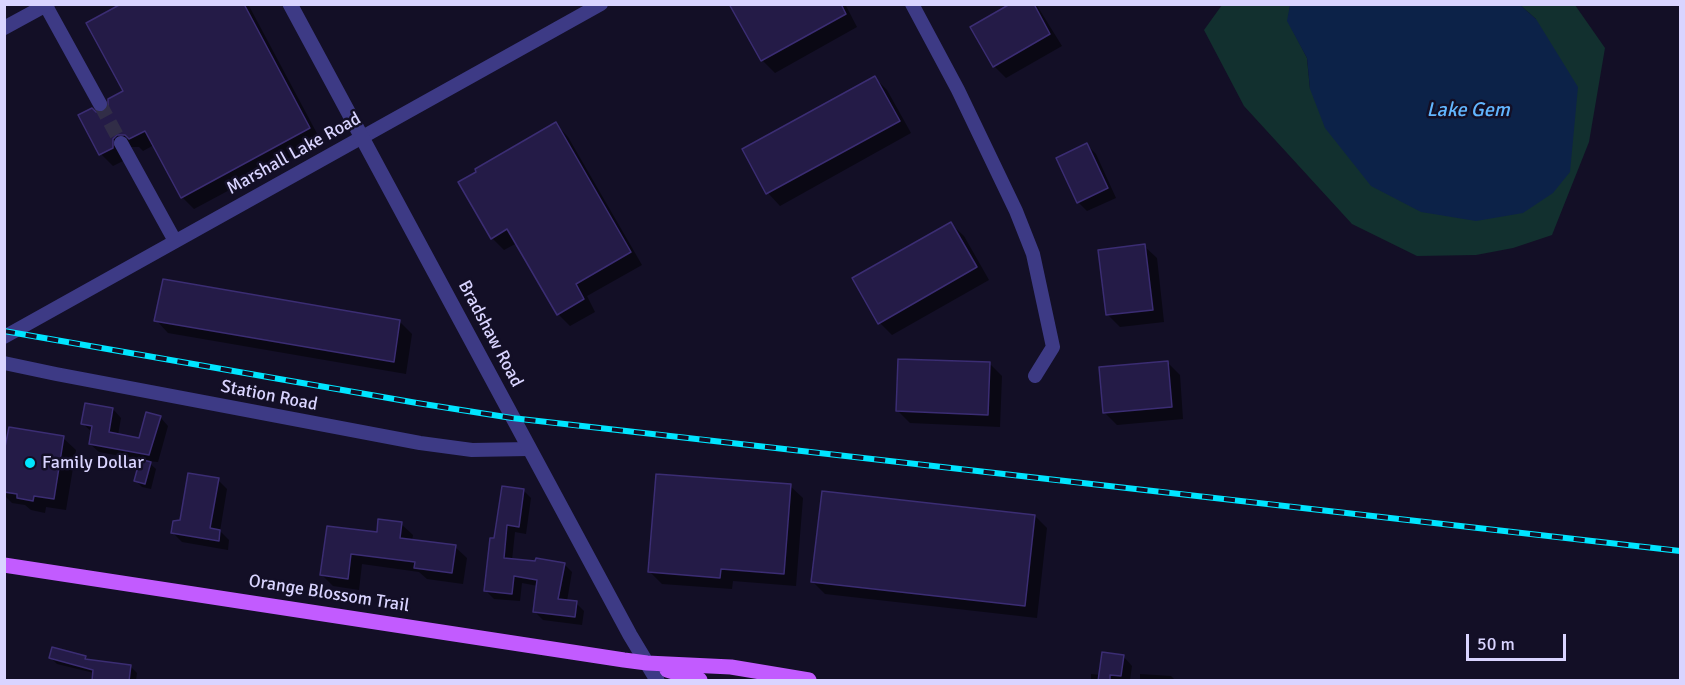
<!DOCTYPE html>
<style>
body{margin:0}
#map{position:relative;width:1685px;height:685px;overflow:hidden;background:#130f26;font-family:Signika,sans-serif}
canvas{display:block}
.frame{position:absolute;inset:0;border:6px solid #d9d4ff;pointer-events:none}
.scale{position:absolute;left:1466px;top:634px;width:100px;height:27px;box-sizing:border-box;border:3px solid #d9d4ff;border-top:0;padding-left:8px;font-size:18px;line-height:21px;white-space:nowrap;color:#d9d4ff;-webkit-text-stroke:4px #130f26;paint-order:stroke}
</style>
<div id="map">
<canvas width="1685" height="685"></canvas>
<div class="frame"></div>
<div class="scale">50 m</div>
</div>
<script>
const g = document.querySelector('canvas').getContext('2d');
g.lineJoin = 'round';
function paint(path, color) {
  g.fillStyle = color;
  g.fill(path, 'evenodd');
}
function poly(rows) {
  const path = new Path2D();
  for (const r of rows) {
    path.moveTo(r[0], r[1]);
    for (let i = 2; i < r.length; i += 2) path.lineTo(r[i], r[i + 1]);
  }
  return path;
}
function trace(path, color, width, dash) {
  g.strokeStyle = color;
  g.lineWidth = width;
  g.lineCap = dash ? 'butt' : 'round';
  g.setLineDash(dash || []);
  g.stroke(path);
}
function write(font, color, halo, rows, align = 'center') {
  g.font = font + ' Signika,sans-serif';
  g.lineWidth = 5;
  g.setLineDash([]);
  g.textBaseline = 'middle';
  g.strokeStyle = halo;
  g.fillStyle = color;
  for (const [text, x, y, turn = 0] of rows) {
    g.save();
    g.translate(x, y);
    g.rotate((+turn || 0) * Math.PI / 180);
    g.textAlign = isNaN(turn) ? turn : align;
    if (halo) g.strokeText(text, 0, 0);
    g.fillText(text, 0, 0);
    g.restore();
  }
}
const green = poly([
 [1222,5,1290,5,1288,21,1307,58,1310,89,1536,19,1520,5,1575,5,1605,48,1589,142,1552,235,1513,248,1476,255,1417,256,1352,224,1244,106,1204,30]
]);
const water = poly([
 [1290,5,1520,5,1536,19,1578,87,1570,172,1553,193,1523,213,1476,221,1421,212,1371,186,1325,128,1310,89,1307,58,1287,21]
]);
const shadow = poly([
 [124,4,248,4,321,141,194,209,182,197,154,145,143,151,139,147,130,147,125,160,113,166,101,154,95,113,104,114,125,92],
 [731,4,845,4,857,27,775,73,762,60],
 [1013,4,1036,4,1062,46,1006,78,994,66],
 [875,78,887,90,911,133,780,206,768,193,744,150],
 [556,124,568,137,642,265,587,296,595,312,570,326,558,314,517,243,504,250,492,238],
 [1087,145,1096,154,1116,198,1087,211,1078,202],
 [951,224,964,236,989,280,892,335,880,323],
 [1144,246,1157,258,1164,322,1120,327,1108,315],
 [156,320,400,322,412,334,406,374,168,333],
 [1168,363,1180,375,1183,419,1117,425,1104,412],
 [990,364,1002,376,1000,427,910,423,897,410],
 [113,409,121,418,118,435,140,439,160,417,168,426,158,462,147,461,156,469,151,489,142,487,136,481,141,460,99,452,90,444,92,432,82,423],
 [63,438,76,450,66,510,46,507,45,513,31,510,25,505,12,503,4,495,4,461],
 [218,480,227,489,220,531,229,540,228,550,182,542,173,533],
 [790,486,803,498,796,586,733,581,732,589,662,584,650,572],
 [523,490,531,498,526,534,515,532,512,560,564,564,572,572,567,601,576,603,584,611,582,625,543,620,535,612,538,586,522,583,520,601,494,599,486,591,495,540],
 [1035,516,1047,528,1037,618,825,594,813,582],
 [401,524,413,535,412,541,455,547,467,558,463,584,427,579,419,572,362,564,359,590,333,586,322,575,378,533],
 [1123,656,1132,666,1130,680,1091,680,1091,674,1101,675],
 [85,657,88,661,131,667,137,673,136,680,93,680,94,673,57,664,51,658],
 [1140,674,1171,676,1175,680,1140,680]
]);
const building = poly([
 [121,4,244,4,310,128,181,198,145,131,129,139,125,135,117,135,113,139,113,148,99,155,78,115,92,108,96,112,104,112,108,108,108,99,123,91,86,23,121,4],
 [729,4,841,4,846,14,761,61,729,4],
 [1010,4,1034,4,1050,34,993,67,970,27,1010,4],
 [875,76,900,121,766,194,742,149,875,76],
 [556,122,631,252,576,284,584,299,557,315,507,229,491,239,458,182,476,172,475,169,556,122],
 [1087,143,1108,188,1077,203,1056,158,1087,143],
 [951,222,977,267,878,324,852,278,951,222],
 [1145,244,1153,310,1106,315,1098,250,1145,244],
 [163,279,400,320,394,362,154,321,163,279],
 [898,359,990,362,988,415,896,411,898,359],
 [1168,361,1172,407,1103,413,1099,367,1168,361],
 [85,403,113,408,109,432,139,438,146,412,161,416,149,455,89,444,92,426,81,424,85,403],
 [9,427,64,436,54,499,34,496,33,501,17,498,17,494,4,492,4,452,9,427],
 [140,459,151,462,145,484,134,481,140,459],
 [188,473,219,478,210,528,220,530,219,541,171,533,173,521,180,520,188,473],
 [656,474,791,484,784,574,721,569,720,578,648,572,656,474],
 [502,486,524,489,519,527,507,525,504,558,535,561,536,558,565,563,558,599,577,601,575,617,533,612,537,580,514,576,512,594,484,591,490,538,494,538,502,486],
 [822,491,1035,515,1025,606,811,582,822,491],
 [378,519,402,522,400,538,456,545,452,573,414,568,415,562,351,554,348,579,320,575,327,526,377,532,378,519],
 [52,647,86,656,85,659,131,665,129,681,92,681,93,670,49,658,52,647],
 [1102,652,1124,655,1121,676,1110,675,1110,681,1098,681,1102,652]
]);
const minorTunnel = poly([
 [100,104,121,143]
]);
const minor = poly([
 [912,4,958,90,1016,211,1033,254,1053,347,1035,376],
 [46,6,100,104],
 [4,28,48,4],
 [121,143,175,241],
 [4,337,601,4],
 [4,363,56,374,420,443,472,450,529,449]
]);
const tertiary = poly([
 [290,4,630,635,657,680]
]);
const primary = poly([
 [4,565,624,660,647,663,731,667,809,680],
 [667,670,700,680]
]);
const rail = poly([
 [4,331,417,403,512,418,1680,551]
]);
const markers = [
 [30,463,6,"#00e5ff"]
];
const streetNames = [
 ["Marshall Lake Road",294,154,-29],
 ["Bradshaw Road",490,334,62],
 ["Station Road",269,396,11],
 ["Orange Blossom Trail",329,594,9]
];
const poiNames = [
 ["Family Dollar",42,463]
];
const waterNames = [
 ["Lake Gem",1468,111]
];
paint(green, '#12302f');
paint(water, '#0c2248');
paint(shadow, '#0007');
paint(building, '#241b47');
trace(building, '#3b2d73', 1.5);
trace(minorTunnel, '#312d47', 14, [14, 7]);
trace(minor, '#3d3a85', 14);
trace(tertiary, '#3d3a85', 15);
trace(primary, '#c25bff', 15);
trace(rail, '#00e5ff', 6);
trace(rail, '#130f26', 4, [11]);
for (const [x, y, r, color] of markers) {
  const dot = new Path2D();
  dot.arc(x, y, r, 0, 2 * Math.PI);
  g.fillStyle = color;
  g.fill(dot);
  trace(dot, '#130f26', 2);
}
write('18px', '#d9d4ff', '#130f26', streetNames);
write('18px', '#d9d4ff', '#130f26', poiNames, 'left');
write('italic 20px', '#62b6ff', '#130f26', waterNames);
</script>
